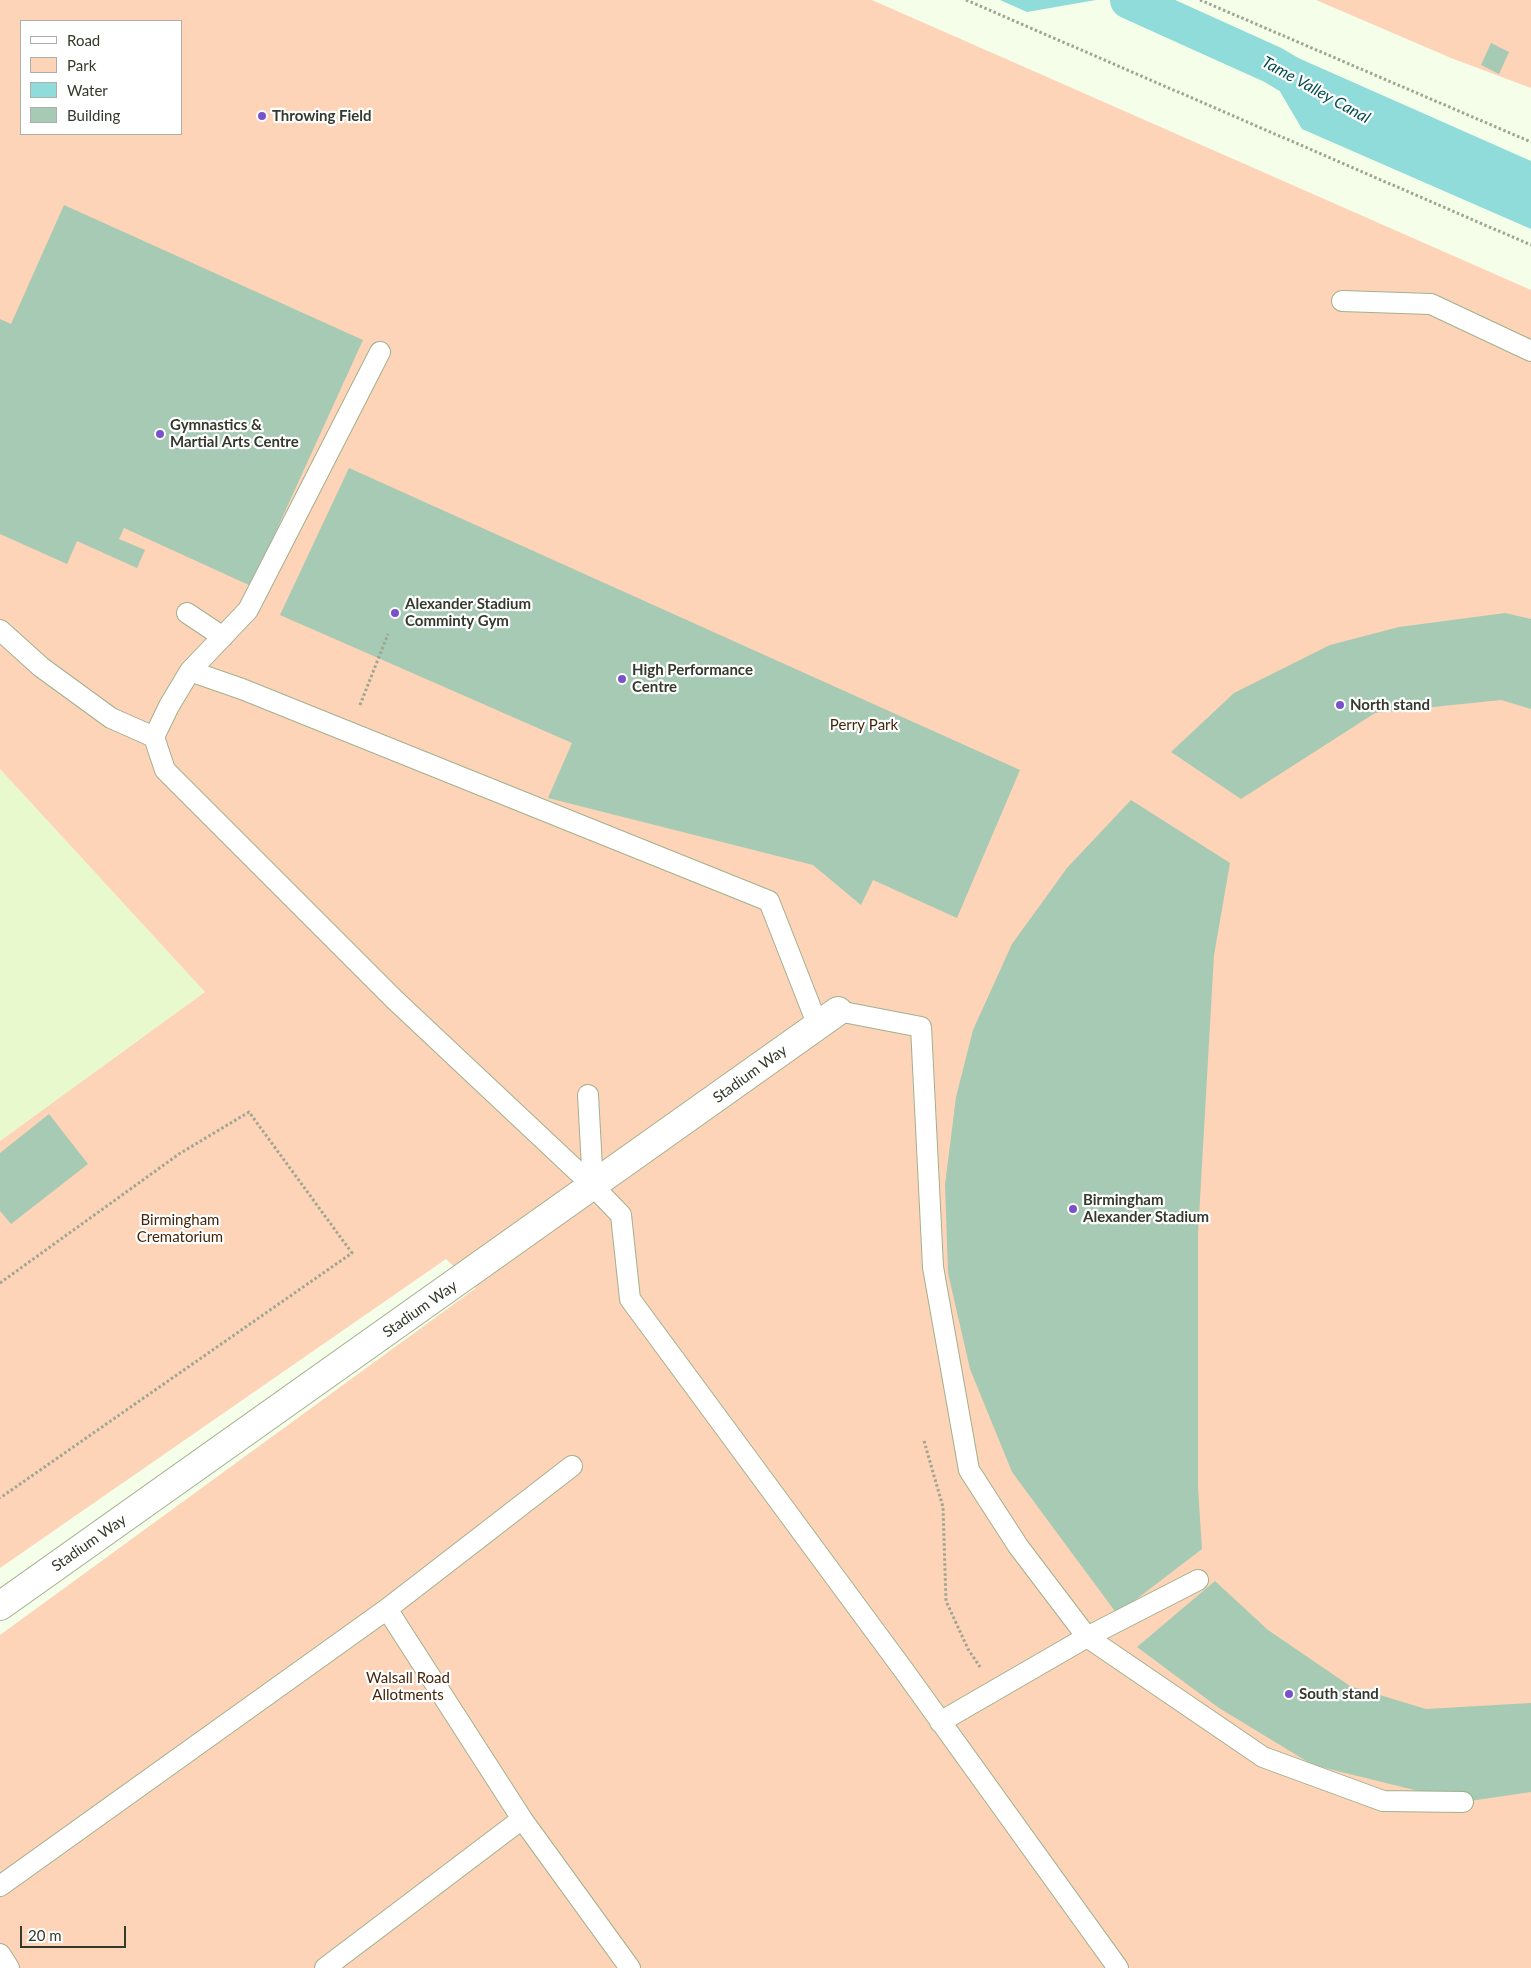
<!DOCTYPE html>
<style>
body{margin:0}
#map{position:relative;width:1531px;height:1968px;overflow:hidden;background:#f5fee9;font-family:Lato,sans-serif}
canvas{display:block}
.legend{position:absolute;left:20px;top:20px;width:162px;height:115px;box-sizing:border-box;background:#fff;border:1px solid #adb0aa;margin:0;padding:6px 9px;list-style:none;font-size:15px;color:#33392b}
.legend li{display:flex;align-items:center;gap:10px;height:25px}
.legend b{width:25px;border:1px solid #adb0aa}
.scale{position:absolute;left:20px;top:1926px;width:106px;height:22px;box-sizing:border-box;border:2px solid #33392b;border-top:0;padding-left:6px;font-size:15px;line-height:18px;white-space:nowrap;color:#33392b;-webkit-text-stroke:4px #fff;paint-order:stroke}
</style>
<div id="map">
<canvas width="1531" height="1968"></canvas>
<ul class="legend">
<li><b style="height:6px;background:#fff"></b>Road</li>
<li><b style="height:14px;background:#fdd4b7"></b>Park</li>
<li><b style="height:14px;background:#90dcda"></b>Water</li>
<li><b style="height:14px;background:#a6cab4"></b>Building</li>
</ul>
<div class="scale">20 m</div>
</div>
<script>
const g = document.querySelector('canvas').getContext('2d');
g.lineJoin = 'round';
function paint(path, color) {
  g.fillStyle = color;
  g.fill(path, 'evenodd');
}
function poly(rows) {
  const path = new Path2D();
  for (const r of rows) {
    path.moveTo(r[0], r[1]);
    for (let i = 2; i < r.length; i += 2) path.lineTo(r[i], r[i + 1]);
  }
  return path;
}
function trace(path, color, width, dash) {
  g.strokeStyle = color;
  g.lineWidth = width;
  g.lineCap = dash ? 'butt' : 'round';
  g.setLineDash(dash || []);
  g.stroke(path);
}
function write(font, color, halo, rows, align = 'center') {
  g.font = font + ' Lato,sans-serif';
  g.lineWidth = 4.5;
  g.setLineDash([]);
  g.textBaseline = 'middle';
  g.strokeStyle = halo;
  g.fillStyle = color;
  for (const [text, x, y, turn = 0] of rows) {
    g.save();
    g.translate(x, y);
    g.rotate((+turn || 0) * Math.PI / 180);
    g.textAlign = isNaN(turn) ? turn : align;
    if (halo) g.strokeText(text, 0, 0);
    g.fillText(text, 0, 0);
    g.restore();
  }
}
const built = poly([
 [0,769,205,992,0,1141]
]);
const green = poly([
 [0,0,872,0,1531,290,1531,1968,0,1968,0,1635,476,1288,446,1259,0,1568,0,1141,205,992,0,769],
 [21,21,181,21,181,134,21,134],
 [1316,0,1531,0,1531,88,1451,58]
]);
const water = poly([
 [1000,0,1096,0,1027,12],
 [1241,51,1276,58,1296,57,1531,161,1531,229,1302,129,1269,73]
]);
const canal = poly([
 [1129,0,1273,65,1288,74]
]);
const building = poly([
 [1491,43,1509,52,1499,74,1481,65],
 [64,205,363,340,251,586,124,528,119,539,145,550,137,568,77,541,67,564,0,534,0,319,11,324],
 [349,468,1020,770,957,918,873,880,861,905,813,865,548,798,572,743,280,615],
 [1505,613,1531,619,1531,709,1501,700,1375,713,1241,799,1171,752,1234,693,1330,645,1399,627],
 [1131,800,1230,863,1214,955,1198,1234,1198,1487,1202,1549,1117,1614,1012,1472,970,1369,948,1273,945,1185,956,1097,973,1030,1012,944,1067,868],
 [49,1114,88,1164,11,1224,0,1211,0,1153],
 [1215,1581,1268,1630,1350,1686,1426,1709,1531,1703,1531,1792,1463,1802,1313,1765,1219,1708,1137,1647]
]);
const path = poly([
 [966,0,1531,245],
 [1200,0,1531,142],
 [360,705,388,634],
 [0,1283,179,1154,249,1112,352,1253,0,1498],
 [924,1441,943,1507,946,1601,968,1649,980,1667]
]);
const lane = poly([
 [1342,301,1431,304,1531,351],
 [187,613,223,637],
 [0,630,41,667,111,718,154,737],
 [190,671,248,610,380,352],
 [838,1011,921,1027,933,1267,969,1470,1018,1546,1087,1637,1263,1757,1383,1801,1463,1802],
 [818,1026,769,901,242,689,190,671,169,706,154,737,165,770,395,1000,593,1186,621,1215,630,1299,905,1672,1118,1968],
 [588,1095,593,1186],
 [387,1609,572,1466],
 [940,1722,1087,1637,1198,1580],
 [0,1886,387,1609,522,1819,630,1968],
 [0,1954,9,1968],
 [325,1968,522,1819]
]);
const street = poly([
 [0,1606,838,1011]
]);
const markers = [
 [262,116,5,"#7a51ca"],
 [160,434,5,"#7a51ca"],
 [395,613,5,"#7a51ca"],
 [622,679,5,"#7a51ca"],
 [1340,705,5,"#7a51ca"],
 [1073,1209,5,"#7a51ca"],
 [1289,1694,5,"#7a51ca"]
];
const poiNames = [
 ["Throwing Field",272,116],
 ["Gymnastics &",170,425],
 ["Martial Arts Centre",170,442],
 ["Alexander Stadium",405,604],
 ["Comminty Gym",405,621],
 ["High Performance",632,670],
 ["Centre",632,687],
 ["North stand",1350,705],
 ["Birmingham",1083,1200],
 ["Alexander Stadium",1083,1217],
 ["South stand",1299,1694]
];
const parkNames = [
 ["Perry Park",864,725],
 ["Birmingham",180,1220],
 ["Crematorium",180,1237],
 ["Walsall Road",408,1678],
 ["Allotments",408,1695]
];
const streetNames = [
 ["Stadium Way",750,1074,-36],
 ["Stadium Way",420,1309,-35],
 ["Stadium Way",89,1543,-35]
];
const waterNames = [
 ["Tame Valley Canal",1316,90,29]
];
paint(built, '#e9f9ce');
paint(green, '#fdd4b7');
paint(water, '#90dcda');
trace(canal, '#90dcda', 38);
paint(building, '#a6cab4');
trace(lane, '#a3b08e', 22);
trace(street, '#a3b08e', 30);
trace(path, '#9ea593', 3, [2.5, 2.5]);
trace(lane, '#fff', 20);
trace(street, '#fff', 28);
for (const [x, y, r, color] of markers) {
  const dot = new Path2D();
  dot.arc(x, y, r, 0, 2 * Math.PI);
  g.fillStyle = color;
  g.fill(dot);
  trace(dot, '#fff', 2);
}
write('bold 15px', '#33392b', '#fff', poiNames, 'left');
write('15px', '#47250a', '#fff', parkNames);
write('15px', '#33392b', '#fff', streetNames);
write('italic 16px', '#034c4b', '#fff', waterNames);
</script>
